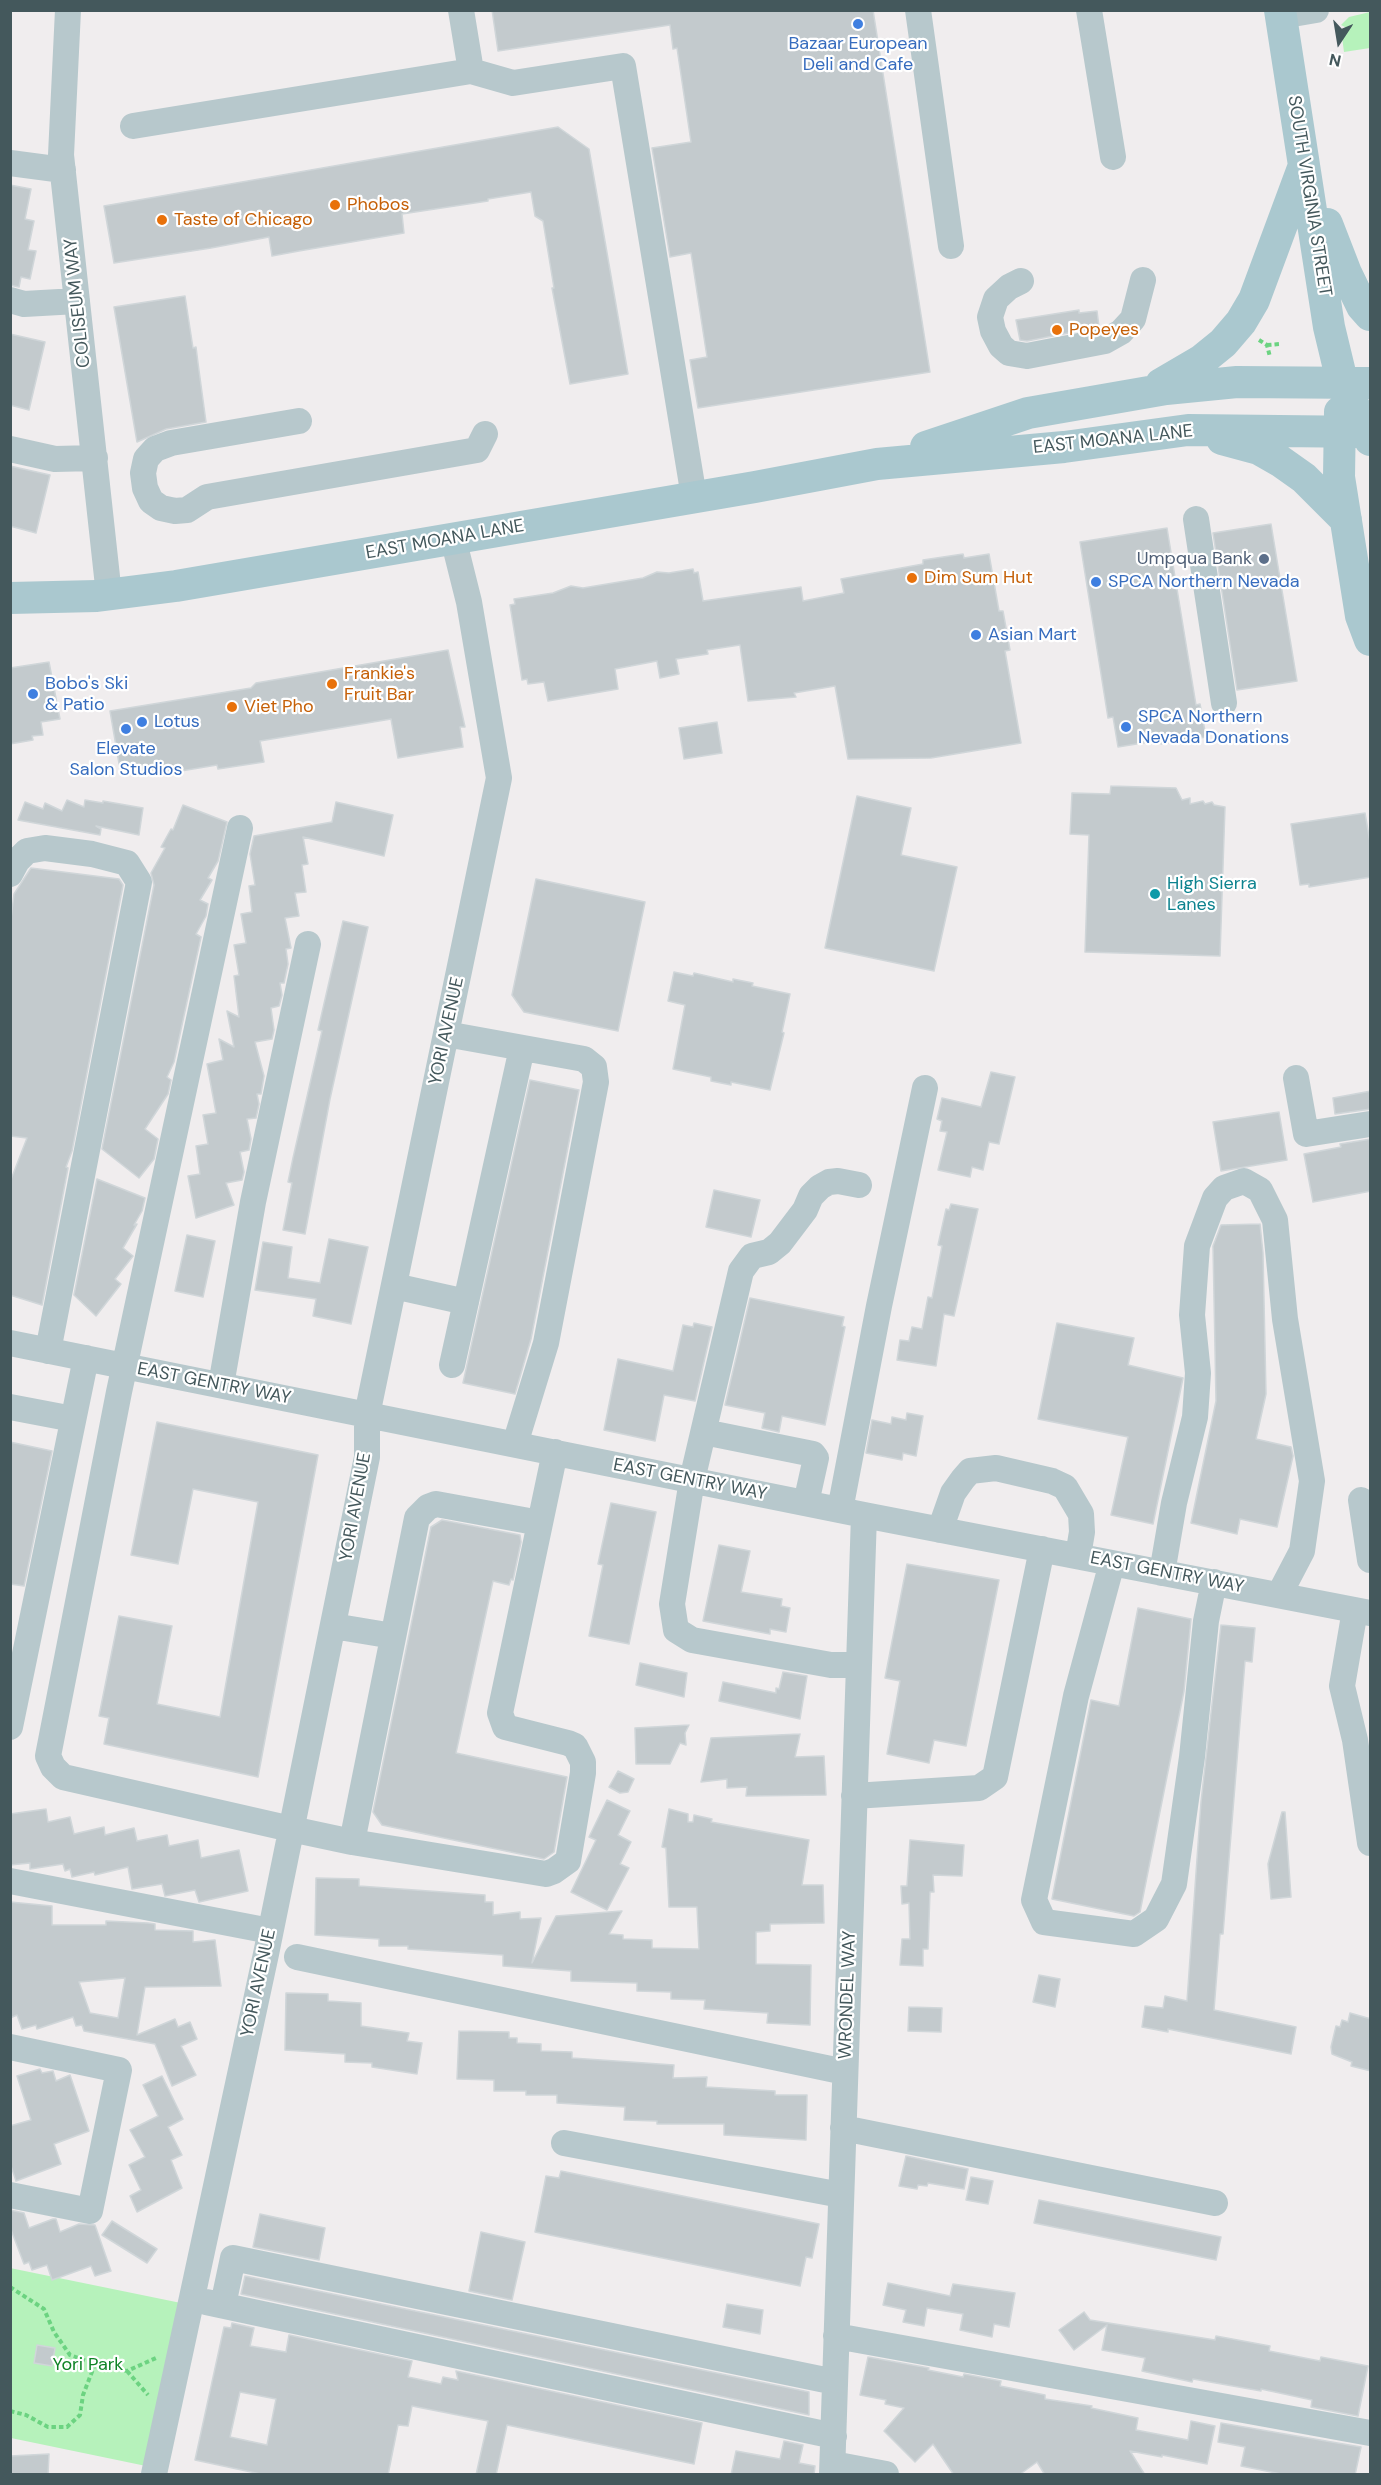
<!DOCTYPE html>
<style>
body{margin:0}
#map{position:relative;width:1381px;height:2485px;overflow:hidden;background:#f0edee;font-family:"DM Sans",sans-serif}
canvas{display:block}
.frame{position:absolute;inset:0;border:12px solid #44585c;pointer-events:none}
.north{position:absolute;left:1309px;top:12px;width:60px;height:60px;-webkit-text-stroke:4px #fff;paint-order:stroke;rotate:192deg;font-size:16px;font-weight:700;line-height:24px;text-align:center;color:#44585c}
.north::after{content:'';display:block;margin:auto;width:21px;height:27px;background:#44585c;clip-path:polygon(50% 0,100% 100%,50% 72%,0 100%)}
</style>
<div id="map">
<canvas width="1381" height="2485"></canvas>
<div class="frame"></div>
<div class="north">N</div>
</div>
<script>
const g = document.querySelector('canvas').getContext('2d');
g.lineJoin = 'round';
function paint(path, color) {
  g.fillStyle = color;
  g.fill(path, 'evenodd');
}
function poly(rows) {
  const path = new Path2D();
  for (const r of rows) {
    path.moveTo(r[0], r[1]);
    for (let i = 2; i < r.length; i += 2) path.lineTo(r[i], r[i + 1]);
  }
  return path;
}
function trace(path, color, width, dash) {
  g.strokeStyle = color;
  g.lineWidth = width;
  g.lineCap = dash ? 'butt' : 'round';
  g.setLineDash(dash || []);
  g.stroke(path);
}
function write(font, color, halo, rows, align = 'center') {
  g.font = font + ' "DM Sans",sans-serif';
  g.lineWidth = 4.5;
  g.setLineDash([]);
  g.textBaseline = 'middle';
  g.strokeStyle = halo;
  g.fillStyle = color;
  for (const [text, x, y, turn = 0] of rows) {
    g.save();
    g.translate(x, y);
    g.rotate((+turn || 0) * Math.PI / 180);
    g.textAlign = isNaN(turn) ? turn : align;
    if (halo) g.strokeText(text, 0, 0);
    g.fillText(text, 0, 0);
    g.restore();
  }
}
const green = poly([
 [1370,12,1370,48,1344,52,1342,37,1345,27,1341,25,1349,17],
 [10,2268,181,2303,146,2466,11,2438]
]);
const building = poly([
 [492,10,873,10,930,372,698,408,690,360,707,357,691,253,670,257,652,148,691,142,677,48,673,49,670,25,498,51,492,10],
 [558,127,589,149,628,374,570,384,552,288,554,288,543,221,535,216,531,192,488,199,488,201,402,214,404,233,299,251,272,256,269,237,211,248,114,263,104,206,558,127],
 [10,185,31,189,25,219,34,221,28,250,36,251,30,279,21,277,19,287,10,285,10,185],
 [185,296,193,348,196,347,198,363,206,422,166,429,137,442,114,307,185,296],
 [1079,310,1079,313,1097,311,1099,327,1027,341,1020,340,1016,320,1079,310],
 [10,334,45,342,29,410,10,405,10,334],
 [10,466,50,475,36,533,10,526,10,466],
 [1271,524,1297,681,1237,690,1213,533,1271,524],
 [1167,528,1196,705,1200,704,1206,737,1161,744,1161,740,1118,747,1113,717,1108,718,1080,542,1167,528],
 [963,554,964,558,989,554,999,611,1003,611,1010,650,1005,651,1021,743,931,758,848,759,835,686,794,693,796,697,748,701,740,645,707,650,708,654,676,659,679,674,660,678,657,661,615,669,618,689,548,701,544,682,528,684,527,679,522,680,510,605,515,604,514,599,553,593,571,586,583,588,643,578,657,572,669,573,693,569,694,573,698,572,703,601,801,587,803,601,844,593,841,579,923,564,923,560,963,554],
 [448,650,465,727,460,727,463,747,398,758,391,719,260,741,264,762,218,769,217,765,169,773,168,767,121,775,110,711,251,688,256,683,448,650],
 [49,662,60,719,41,722,43,735,32,736,33,740,10,744,10,668,49,662],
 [717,722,722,753,684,759,679,728,717,722],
 [1111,786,1176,788,1182,800,1190,798,1190,804,1203,801,1205,804,1212,802,1214,805,1225,807,1220,956,1085,952,1089,835,1070,834,1072,793,1110,794,1111,786],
 [857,796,911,808,901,855,957,867,934,971,825,948,857,796],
 [67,800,84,807,85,800,103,803,103,801,143,808,139,835,96,826,101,829,100,835,18,820,25,802,43,809,45,803,62,811,67,800],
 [336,802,393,815,384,856,303,837,308,864,302,865,306,892,295,893,299,916,285,918,291,948,286,949,288,964,284,983,280,983,282,995,279,1006,271,1008,274,1030,272,1039,255,1042,264,1076,261,1094,257,1094,259,1104,256,1118,247,1119,251,1139,249,1150,240,1152,244,1172,242,1180,226,1183,234,1205,196,1218,188,1176,200,1174,196,1146,208,1144,203,1115,216,1113,207,1064,223,1060,219,1039,234,1047,227,1011,239,1017,234,976,239,975,234,945,246,943,241,914,252,912,249,886,255,885,250,854,254,836,332,822,336,802],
 [183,805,227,822,218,861,208,878,212,880,200,900,208,904,206,916,196,934,201,937,174,1062,167,1077,171,1080,168,1094,145,1129,158,1139,154,1159,139,1178,102,1149,154,885,151,873,165,848,161,847,171,829,173,830,183,805],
 [1365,813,1371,848,1371,877,1309,887,1309,884,1300,885,1291,824,1365,813],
 [31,868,119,879,123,885,72,1151,66,1167,68,1168,42,1305,10,1295,10,1182,27,1138,10,1136,10,927,14,894,31,868],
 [536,879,645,902,618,1031,524,1012,512,995,536,879],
 [343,921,368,927,330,1099,305,1234,283,1230,292,1183,288,1182,293,1158,322,1031,318,1030,343,921],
 [674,972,693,976,694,973,733,982,733,979,753,983,752,986,790,994,782,1032,784,1033,770,1090,731,1082,731,1085,711,1081,711,1077,673,1069,685,1005,668,1001,674,972],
 [991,1072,1015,1077,999,1144,989,1142,983,1170,972,1167,970,1177,938,1170,947,1132,940,1131,942,1121,937,1119,942,1098,981,1107,991,1072],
 [530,1080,579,1090,531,1339,515,1394,463,1383,530,1080],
 [1371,1091,1371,1109,1335,1114,1333,1098,1371,1091],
 [1279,1112,1287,1160,1221,1171,1213,1122,1279,1112],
 [1371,1139,1371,1191,1313,1202,1304,1154,1341,1147,1340,1144,1371,1139],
 [97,1179,145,1198,142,1211,134,1225,137,1224,123,1248,133,1256,115,1279,121,1284,96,1316,74,1295,97,1179],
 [714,1190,760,1200,751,1237,706,1227,714,1190],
 [951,1204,978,1209,954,1316,944,1314,936,1366,897,1360,900,1340,909,1341,912,1327,922,1329,928,1297,932,1298,942,1246,938,1245,946,1209,949,1210,951,1204],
 [1260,1224,1263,1253,1266,1394,1256,1439,1291,1447,1293,1456,1277,1527,1240,1519,1237,1534,1191,1523,1216,1401,1213,1246,1221,1225,1260,1224],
 [187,1235,215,1241,203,1297,175,1291,187,1235],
 [329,1239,368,1247,351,1324,313,1316,316,1299,255,1290,263,1242,292,1247,288,1278,320,1283,329,1239],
 [750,1298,844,1317,842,1326,845,1327,825,1425,782,1416,779,1432,762,1428,765,1413,725,1405,750,1298],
 [694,1323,712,1327,695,1401,664,1395,655,1441,604,1430,618,1359,673,1371,683,1325,693,1327,694,1323],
 [1057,1323,1134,1338,1128,1365,1183,1378,1153,1524,1111,1515,1128,1437,1038,1419,1057,1323],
 [907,1413,923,1416,916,1456,903,1453,902,1460,866,1453,872,1420,891,1424,892,1417,906,1420,907,1413],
 [157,1422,318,1455,258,1777,104,1744,109,1718,99,1716,119,1616,172,1626,157,1704,220,1717,258,1502,193,1489,178,1564,131,1555,157,1422],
 [10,1442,52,1451,24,1586,10,1584,10,1442],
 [611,1503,656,1512,629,1644,589,1636,603,1565,598,1564,611,1503],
 [442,1520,520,1535,521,1542,513,1580,511,1579,509,1585,493,1581,456,1753,567,1777,554,1852,544,1859,382,1825,373,1812,431,1527,442,1520],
 [719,1545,750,1551,741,1592,782,1599,781,1606,790,1608,786,1632,770,1629,770,1634,703,1621,719,1545],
 [907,1564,999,1580,966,1746,934,1740,929,1763,887,1754,900,1681,885,1678,907,1564],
 [1138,1608,1191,1619,1184,1691,1140,1912,1134,1916,1052,1899,1091,1700,1119,1706,1138,1608],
 [1221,1625,1255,1628,1252,1662,1245,1661,1223,1934,1220,1934,1214,2010,1296,2027,1291,2054,1168,2029,1168,2032,1142,2027,1145,2006,1163,2008,1165,1996,1187,2001,1201,1802,1221,1625],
 [640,1663,687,1673,684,1697,636,1685,640,1663],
 [783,1672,807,1676,800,1719,719,1701,723,1682,776,1693,776,1688,779,1689,783,1672],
 [689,1725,685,1733,686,1745,680,1743,670,1764,636,1764,635,1728,689,1725],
 [800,1734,795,1757,824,1756,826,1795,746,1796,747,1787,727,1788,727,1779,701,1782,711,1738,800,1734],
 [618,1771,634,1779,628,1792,620,1793,609,1787,618,1771],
 [607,1800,630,1811,618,1835,631,1842,620,1864,629,1868,607,1910,571,1892,596,1840,589,1837,607,1800],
 [46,1809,48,1822,70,1817,74,1834,104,1827,105,1835,134,1828,137,1841,167,1835,169,1846,198,1840,201,1858,239,1850,248,1891,199,1902,195,1890,165,1896,162,1884,132,1889,128,1867,95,1875,94,1872,72,1877,70,1869,65,1871,63,1864,30,1869,30,1863,10,1865,10,1814,46,1809],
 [669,1809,688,1814,688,1822,693,1822,694,1815,712,1819,711,1822,809,1840,802,1885,823,1885,824,1923,770,1924,770,1931,756,1932,756,1964,811,1965,810,2025,767,2023,768,2013,704,2009,705,2000,671,1999,671,1992,637,1991,637,1983,571,1981,571,1971,503,1966,503,1955,408,1949,408,1946,379,1946,379,1939,315,1935,316,1878,359,1879,359,1886,485,1895,485,1902,493,1902,493,1915,520,1912,520,1919,541,1918,532,1963,556,1916,622,1911,609,1934,623,1935,623,1939,652,1940,652,1948,699,1949,697,1907,669,1907,666,1848,662,1847,669,1809],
 [1282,1812,1285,1812,1291,1897,1271,1899,1268,1864,1282,1812],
 [910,1840,964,1845,962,1876,933,1875,934,1892,930,1892,928,1949,923,1949,923,1966,900,1965,902,1939,910,1939,909,1903,902,1904,901,1886,907,1886,910,1840],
 [10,1902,52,1906,52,1925,106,1925,106,1921,148,1923,155,1924,155,1930,193,1931,193,1942,215,1940,221,1986,145,1987,137,2035,175,2019,178,2027,190,2022,197,2039,181,2046,196,2075,172,2086,155,2044,84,2031,82,2025,76,2026,73,2017,37,2029,36,2025,22,2029,17,2015,10,2018,10,1902],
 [125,1978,118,2018,90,2013,79,1982,125,1978],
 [1039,1975,1060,1979,1055,2007,1033,2002,1039,1975],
 [286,1993,328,1994,328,2001,361,2003,361,2026,409,2033,407,2041,422,2043,417,2074,372,2067,372,2063,345,2062,345,2054,285,2050,286,1993],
 [909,2007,942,2008,941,2032,908,2031,909,2007],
 [1350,2013,1371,2019,1371,2071,1351,2066,1352,2062,1332,2054,1331,2047,1336,2026,1340,2027,1342,2020,1348,2022,1350,2013],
 [459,2031,509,2032,509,2038,517,2038,517,2043,541,2044,541,2051,572,2052,572,2058,674,2065,673,2078,707,2077,706,2087,775,2091,775,2095,807,2095,806,2140,724,2135,724,2124,657,2124,657,2121,624,2120,625,2107,557,2103,557,2095,526,2095,526,2091,494,2091,494,2080,457,2079,459,2031],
 [40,2069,42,2073,53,2071,56,2081,70,2075,89,2131,54,2144,61,2164,16,2181,10,2163,10,2126,31,2120,17,2076,40,2069],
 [162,2076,183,2119,168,2127,182,2155,171,2160,182,2188,137,2212,130,2196,141,2190,129,2165,145,2157,130,2130,158,2116,143,2085,162,2076],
 [906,2156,968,2169,964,2189,928,2183,927,2186,918,2185,917,2189,899,2186,906,2156],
 [561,2171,819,2224,812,2258,806,2257,800,2286,535,2232,546,2176,559,2178,561,2171],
 [971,2177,993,2181,988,2204,966,2200,971,2177],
 [1039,2200,1221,2237,1216,2260,1034,2223,1039,2200],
 [10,2210,24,2213,29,2228,53,2219,56,2219,60,2232,79,2224,95,2225,111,2271,95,2276,91,2266,52,2280,47,2265,32,2270,29,2262,24,2264,10,2227,10,2210],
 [260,2214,325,2228,319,2260,253,2247,260,2214],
 [112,2221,157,2249,147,2263,102,2235,112,2221],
 [481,2232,525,2242,512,2300,469,2291,481,2232],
 [245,2276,809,2392,809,2415,241,2294,245,2276],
 [888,2283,950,2296,953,2284,1015,2293,1009,2327,994,2324,992,2337,969,2332,960,2330,963,2314,927,2308,924,2326,903,2322,906,2310,883,2305,888,2283],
 [727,2304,763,2310,760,2334,723,2327,727,2304],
 [1084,2312,1090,2320,1215,2340,1216,2336,1270,2346,1269,2351,1320,2361,1321,2357,1368,2366,1358,2416,1311,2407,1312,2400,1261,2389,1261,2391,1193,2379,1192,2382,1142,2371,1145,2358,1102,2350,1107,2325,1074,2350,1059,2330,1084,2312],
 [232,2323,254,2328,250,2346,286,2352,289,2335,412,2361,408,2377,441,2384,443,2377,458,2380,456,2371,702,2423,694,2464,507,2425,496,2475,476,2475,488,2421,412,2406,408,2426,398,2425,388,2475,265,2475,195,2460,224,2327,231,2328,232,2323],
 [240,2392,276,2399,267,2445,230,2437,240,2392],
 [37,2345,55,2348,52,2366,34,2363,37,2345],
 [868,2357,929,2368,928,2370,963,2377,964,2374,1001,2381,1000,2386,1045,2395,1045,2399,1092,2406,1091,2408,1138,2418,1136,2430,1188,2440,1191,2421,1215,2426,1207,2464,1162,2455,1162,2457,1130,2451,1145,2475,1045,2475,1037,2462,1019,2475,954,2475,933,2444,915,2462,884,2431,904,2408,885,2404,886,2400,860,2395,868,2357],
 [1221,2423,1361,2447,1355,2475,1286,2475,1241,2466,1245,2447,1218,2442,1221,2423],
 [784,2441,803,2445,799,2463,815,2466,814,2475,731,2475,736,2451,780,2459,784,2441],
 [49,2454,48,2475,10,2475,10,2456,49,2454]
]);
const path = poly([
 [1259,340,1267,345,1270,357],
 [1267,345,1280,344],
 [10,2287,44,2309,54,2332,70,2355,95,2364,127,2371,156,2358],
 [127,2371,148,2395],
 [10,2411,26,2415,48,2427,67,2427,80,2415,83,2395,95,2364]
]);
const minor = poly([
 [68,10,61,155,109,595],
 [918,10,951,246],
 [1089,10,1113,157],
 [1281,16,1316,10],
 [471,71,513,83,623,66,694,497],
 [133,126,471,71,461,10],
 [10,163,63,170],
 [1021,281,1009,287,996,299,990,317,993,331,1001,346,1009,353,1027,356,1105,341,1121,332,1133,319,1143,280],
 [10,300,24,304,77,301],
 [299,421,171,443,155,449,146,459,143,473,145,488,151,501,161,508,175,511,187,510,207,497,477,450,485,434],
 [10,449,55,459,95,458],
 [1196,519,1224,703],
 [240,828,119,1392,48,1756,53,1767,63,1777,291,1829,352,1842,546,1874,554,1871,568,1861,583,1773,583,1762,575,1746,568,1743,505,1727,500,1713,555,1452],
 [10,874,17,861,27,851,45,848,92,854,127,863,139,882,48,1351],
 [446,1034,584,1059,594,1067,596,1082,546,1343,515,1444],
 [1296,1078,1306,1134,1370,1124],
 [394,1286,466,1302],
 [10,1343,864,1515,1370,1613],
 [452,1365,522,1048],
 [221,1385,253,1202,308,944],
 [10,1407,73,1419],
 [704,1432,813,1454,816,1458,806,1503],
 [1361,1500,1370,1560],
 [840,1510,879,1306,925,1088],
 [940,1530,953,1493,963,1479,970,1471,996,1468,1052,1481,1065,1487,1081,1514,1082,1532,1078,1556],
 [1112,1563,1076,1696,1034,1900,1044,1922,1134,1934,1156,1919,1174,1884,1192,1757,1206,1621,1214,1582],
 [1162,1573,1174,1503,1195,1417,1198,1373,1192,1315,1197,1246,1215,1198,1224,1188,1244,1181,1260,1190,1275,1220,1285,1319,1312,1481,1302,1551,1279,1595],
 [1355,1610,1342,1686,1355,1740,1370,1843],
 [333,1626,393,1636],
 [859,1665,831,1665,692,1640,676,1630,672,1604,692,1480,741,1271,752,1256,769,1252,780,1243,805,1210,811,1196,820,1187,829,1182,838,1181,859,1185],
 [10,1727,86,1358],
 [854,1796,979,1788,995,1777,1042,1549],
 [352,1842,417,1518,428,1507,436,1504,540,1523],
 [10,1881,270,1931],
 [297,1957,845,2072],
 [10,2047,119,2070,90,2211,10,2195],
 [843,2128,1215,2203],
 [564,2143,841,2195],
 [206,2302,834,2436],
 [223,2305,233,2258,835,2382],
 [836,2336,1370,2433],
 [833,2464,886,2474],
 [154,2474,266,1954,367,1457,367,1415,499,778,469,602,453,538],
 [832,2474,864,1515]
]);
const major = poly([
 [1280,10,1329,327,1342,381,1370,440],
 [1327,224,1346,273,1362,306,1370,315],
 [1161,384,1202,360,1223,343,1241,322,1254,300,1303,168],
 [1340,412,1339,477,1361,616,1370,640],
 [1222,439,1259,449,1280,461,1304,478,1346,520],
 [926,447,1028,413,1166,389,1237,382,1370,383],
 [10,598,97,596,176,586,755,487,877,464,1064,447,1188,430,1370,432]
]);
const markers = [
 [858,24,6,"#3f7fe0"],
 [335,205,6,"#e8710a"],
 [162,220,6,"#e8710a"],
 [1057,330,6,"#e8710a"],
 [1264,559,6,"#5c6f8a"],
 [912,578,6,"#e8710a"],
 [1096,582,6,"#3f7fe0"],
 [976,635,6,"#3f7fe0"],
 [332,684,6,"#e8710a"],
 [33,694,6,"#3f7fe0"],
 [232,707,6,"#e8710a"],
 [142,722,6,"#3f7fe0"],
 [1126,727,6,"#3f7fe0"],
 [126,729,6,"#3f7fe0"],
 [1155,894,6,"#0f9aa8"]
];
const shopNames = [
 ["Bazaar European",858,44,"center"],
 ["Deli and Cafe",858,65,"center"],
 ["SPCA Northern Nevada",1108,582],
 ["Asian Mart",988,635],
 ["Bobo's Ski",45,684],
 ["& Patio",45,705],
 ["SPCA Northern",1138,717],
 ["Nevada Donations",1138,738],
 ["Lotus",154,722],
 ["Elevate",126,749,"center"],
 ["Salon Studios",126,770,"center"]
];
const streetNames = [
 ["SOUTH VIRGINIA STREET",1309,196,81],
 ["COLISEUM WAY",78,303,-96],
 ["EAST MOANA LANE",1113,440,-6],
 ["EAST MOANA LANE",445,540,-10],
 ["YORI AVENUE",447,1031,-78],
 ["EAST GENTRY WAY",214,1384,11],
 ["EAST GENTRY WAY",690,1480,11],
 ["YORI AVENUE",356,1507,-80],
 ["EAST GENTRY WAY",1167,1573,11],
 ["YORI AVENUE",259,1983,-78],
 ["WRONDEL WAY",848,1995,-88]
];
const foodNames = [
 ["Phobos",347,205],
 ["Taste of Chicago",174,220],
 ["Popeyes",1069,330],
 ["Dim Sum Hut",924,578],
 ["Frankie's",344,674],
 ["Fruit Bar",344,695],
 ["Viet Pho",244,707]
];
const serviceNames = [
 ["Umpqua Bank",1252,559]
];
const cultureNames = [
 ["High Sierra",1167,884],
 ["Lanes",1167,905]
];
const parkNames = [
 ["Yori Park",88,2365]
];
paint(green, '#b6f2bb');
paint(building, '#c3cacd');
trace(building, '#d0d6d9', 1.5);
trace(path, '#6cd381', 4, [4.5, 3]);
trace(minor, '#b7c8cc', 26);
trace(major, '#aac8cf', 32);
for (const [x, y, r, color] of markers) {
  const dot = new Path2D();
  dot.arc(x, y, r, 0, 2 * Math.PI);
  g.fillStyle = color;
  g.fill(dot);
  trace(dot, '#fff', 2);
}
write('18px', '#366cbe', '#fff', shopNames, 'left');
write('18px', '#44585c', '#fff', streetNames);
write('18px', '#c56008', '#fff', foodNames, 'left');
write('18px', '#4e5e75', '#fff', serviceNames, 'right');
write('18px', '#0d838f', '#fff', cultureNames, 'left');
write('18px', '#0f8326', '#fff', parkNames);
</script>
